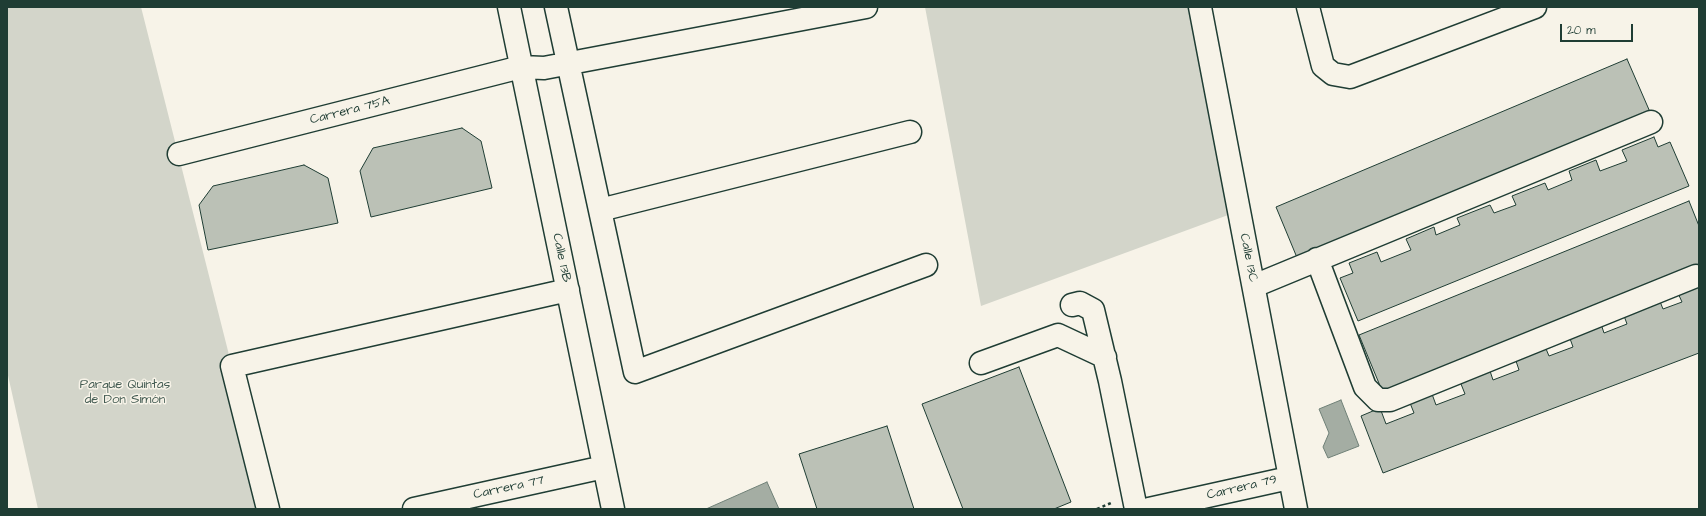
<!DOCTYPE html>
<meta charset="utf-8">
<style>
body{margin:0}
#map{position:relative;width:1706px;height:516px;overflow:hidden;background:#f7f3e8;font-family:"Architects Daughter",sans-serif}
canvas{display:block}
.frame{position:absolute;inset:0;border:8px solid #1f3d34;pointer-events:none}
.scale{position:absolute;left:1560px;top:24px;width:73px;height:18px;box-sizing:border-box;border:2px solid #1f3d34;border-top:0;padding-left:5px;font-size:12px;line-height:14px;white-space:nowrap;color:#1f3d34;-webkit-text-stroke:3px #f7f3e8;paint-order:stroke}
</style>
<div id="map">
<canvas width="1706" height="516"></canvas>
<div class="frame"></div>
<div class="scale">20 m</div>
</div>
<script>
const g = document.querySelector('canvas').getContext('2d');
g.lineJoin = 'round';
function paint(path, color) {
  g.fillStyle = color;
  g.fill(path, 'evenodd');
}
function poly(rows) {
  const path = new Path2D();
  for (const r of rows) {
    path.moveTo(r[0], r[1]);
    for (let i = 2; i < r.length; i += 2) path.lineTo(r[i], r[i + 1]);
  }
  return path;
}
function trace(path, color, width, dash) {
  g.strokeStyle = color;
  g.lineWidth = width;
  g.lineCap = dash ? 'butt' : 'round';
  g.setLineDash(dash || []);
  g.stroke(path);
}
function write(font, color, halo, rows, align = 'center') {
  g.font = font + ' "Architects Daughter",sans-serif';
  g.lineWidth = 3;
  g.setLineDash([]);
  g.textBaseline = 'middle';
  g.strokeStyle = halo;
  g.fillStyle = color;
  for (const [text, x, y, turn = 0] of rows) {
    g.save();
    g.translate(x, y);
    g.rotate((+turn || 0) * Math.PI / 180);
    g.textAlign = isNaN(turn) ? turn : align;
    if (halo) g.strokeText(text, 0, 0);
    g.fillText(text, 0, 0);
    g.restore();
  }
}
const green = poly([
 [7,7,141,7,268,509,38,509,7,371],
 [925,7,1200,7,1239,211,981,306]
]);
const water = poly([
 [1341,400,1359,446,1328,458,1323,447,1329,433,1319,409,1341,400],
 [767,482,779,509,706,509,767,482]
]);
const building = poly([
 [1627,59,1650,112,1298,260,1276,207,1627,59],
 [462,128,481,141,492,188,371,217,360,171,373,148,462,128],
 [1654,137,1658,147,1670,142,1689,186,1358,321,1340,278,1353,273,1349,263,1377,252,1381,262,1411,250,1406,239,1434,227,1436,235,1460,225,1457,218,1490,205,1494,213,1516,205,1512,196,1545,183,1548,190,1572,180,1569,171,1596,160,1600,171,1627,161,1622,150,1654,137],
 [304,165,328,178,338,223,208,250,199,205,213,186,304,165],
 [1689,201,1699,226,1699,265,1383,393,1359,335,1689,201],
 [1699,283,1699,353,1383,473,1361,416,1380,408,1386,424,1414,413,1410,403,1432,394,1436,405,1465,394,1459,379,1489,368,1493,380,1519,370,1514,355,1544,344,1549,356,1573,347,1568,333,1600,321,1604,333,1627,324,1623,313,1659,299,1663,309,1682,302,1677,291,1699,283],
 [1019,367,1071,502,1054,509,963,509,922,404,1019,367],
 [887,426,914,509,817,509,799,454,887,426]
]);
const path = poly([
 [1097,509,1111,503]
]);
const minor = poly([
 [509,7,613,509],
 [556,7,635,372,926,265],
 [1200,7,1296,509],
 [1308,7,1323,66,1333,74,1350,77,1535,7],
 [179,154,521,67,544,68,866,7],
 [600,210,910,132],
 [1317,259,1365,387,1378,400,1390,400,1696,276],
 [1254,286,1651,122],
 [1072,305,1080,303,1093,310,1110,381,1136,509],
 [981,363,1058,335,1105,357],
 [268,509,232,366,568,290],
 [414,509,604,467],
 [1149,509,1289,478]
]);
const streetNames = [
 ["Carrera 75A",350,111,-14],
 ["Calle 13B",561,258,78],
 ["Calle 13C",1248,258,79],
 ["Carrera 77",509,488,-12],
 ["Carrera 79",1242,488,-13]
];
const parkNames = [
 ["Parque Quintas",125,385],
 ["de Don Simón",125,400]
];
paint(green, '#d3d5ca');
paint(water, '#a4ada3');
trace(water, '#6f8077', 1);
paint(building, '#bbc1b6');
trace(building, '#1f3d34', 1);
trace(minor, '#1f3d34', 25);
trace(path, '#1f3d34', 2.5, [3, 3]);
trace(minor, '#f7f3e8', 22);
write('13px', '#1f3d34', '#f7f3e8', streetNames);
write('13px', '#435b52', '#f7f3e8', parkNames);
</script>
